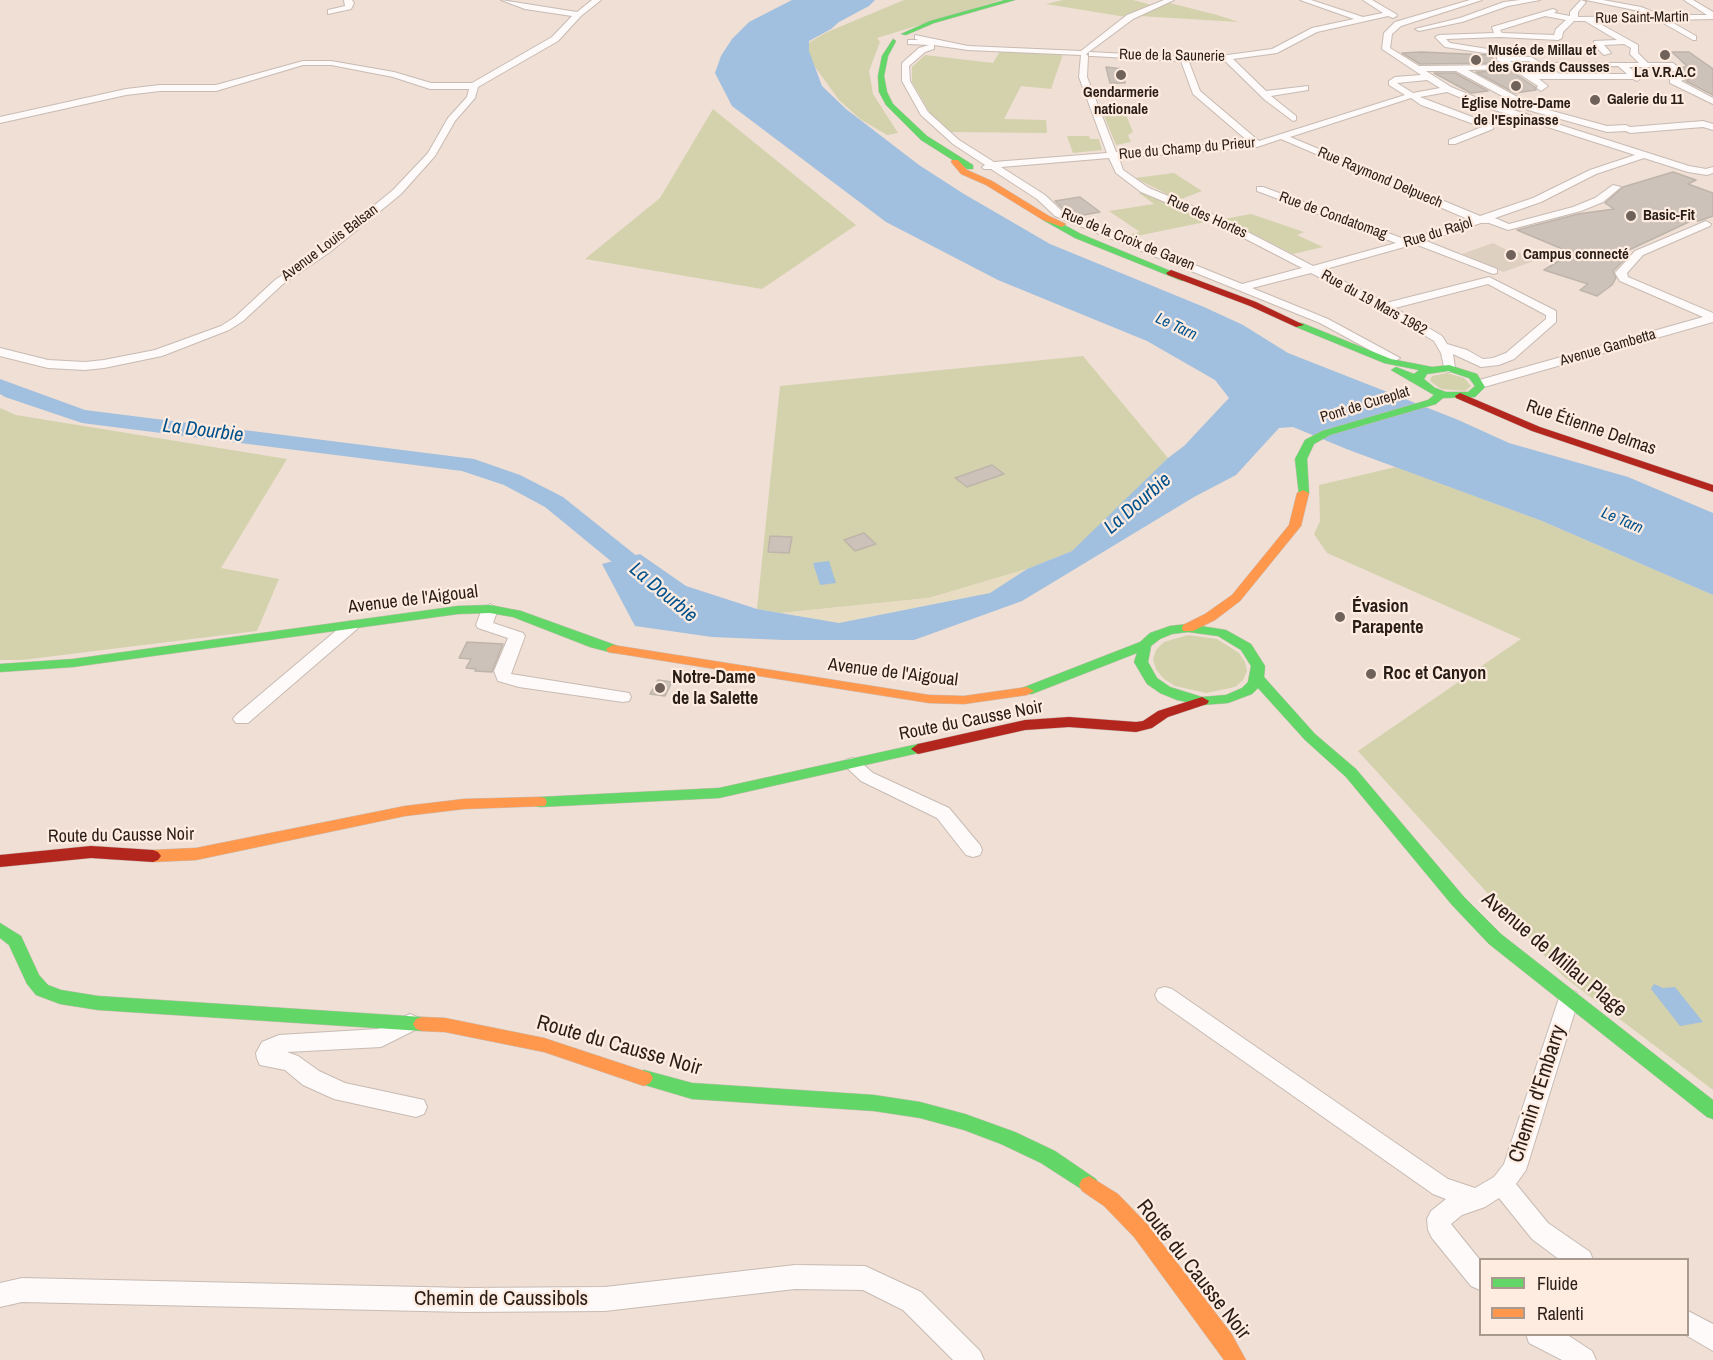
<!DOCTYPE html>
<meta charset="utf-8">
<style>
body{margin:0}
#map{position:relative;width:1713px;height:1360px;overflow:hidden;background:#efdfd5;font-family:"Archivo Narrow",sans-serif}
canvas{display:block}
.legend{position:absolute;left:1479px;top:1258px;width:210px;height:78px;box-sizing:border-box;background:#ffece1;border:2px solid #a99a90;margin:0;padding:8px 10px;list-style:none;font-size:18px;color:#291e17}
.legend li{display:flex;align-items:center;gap:12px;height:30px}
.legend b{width:30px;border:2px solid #a99a90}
</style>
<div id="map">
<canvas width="1713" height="1360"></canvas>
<ul class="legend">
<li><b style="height:8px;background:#63d668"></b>Fluide</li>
<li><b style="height:8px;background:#ff974d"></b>Ralenti</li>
</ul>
</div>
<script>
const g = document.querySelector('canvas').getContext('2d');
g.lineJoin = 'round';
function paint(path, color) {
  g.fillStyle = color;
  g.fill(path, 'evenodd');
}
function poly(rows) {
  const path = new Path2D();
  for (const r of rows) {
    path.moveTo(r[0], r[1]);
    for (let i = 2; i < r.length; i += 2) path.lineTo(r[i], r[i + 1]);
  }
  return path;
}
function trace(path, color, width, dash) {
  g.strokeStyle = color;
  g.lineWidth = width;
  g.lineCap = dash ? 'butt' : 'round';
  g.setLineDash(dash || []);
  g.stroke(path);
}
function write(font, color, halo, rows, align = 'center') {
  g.font = font + ' "Archivo Narrow",sans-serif';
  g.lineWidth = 4.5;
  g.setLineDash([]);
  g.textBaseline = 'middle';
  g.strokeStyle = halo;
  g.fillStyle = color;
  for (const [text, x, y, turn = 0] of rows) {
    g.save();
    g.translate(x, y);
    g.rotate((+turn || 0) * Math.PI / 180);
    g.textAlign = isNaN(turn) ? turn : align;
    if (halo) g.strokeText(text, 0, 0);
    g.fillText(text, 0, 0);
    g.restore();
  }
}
const education = poly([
 [1493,243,1512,253,1517,252,1540,259,1503,272,1462,254]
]);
const green = poly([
 [904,0,1001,0,877,38,880,42,869,71,873,94,898,133,887,135,860,119,839,100,805,53,810,42,825,33],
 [1063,0,1133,0,1152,5,1126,17,1046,4],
 [1170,3,1217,15,1239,22,1139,16],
 [1000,51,1063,54,1051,89,1021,86,1004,119,1046,120,1047,133,949,132,930,113,912,82,912,67,925,55,993,63],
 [713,109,856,225,762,289,585,259,660,198],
 [1124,110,1133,132,1128,135,1131,142,1116,145,1102,111],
 [1067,136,1089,136,1090,139,1099,139,1102,150,1073,153],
 [1174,173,1202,191,1179,200,1135,178],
 [1142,192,1210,221,1127,238,1122,236,1140,232,1109,211,1154,204,1139,193],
 [1251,214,1304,232,1297,235,1323,247,1293,254,1224,219],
 [1083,356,1168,458,1109,518,1072,551,1027,569,929,598,781,613,757,609,780,386],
 [1447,373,1464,378,1471,386,1465,391,1441,389,1430,381,1432,376],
 [0,408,16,415,287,459,221,568,279,579,257,631,22,660,0,660],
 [1396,467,1542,521,1713,595,1713,1090,1563,976,1358,751,1521,639,1327,553,1314,534,1320,521,1319,485],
 [1188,635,1217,639,1239,653,1245,662,1247,671,1243,680,1235,687,1206,693,1175,686,1163,678,1156,669,1153,659,1156,650,1164,642]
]);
const sand = poly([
 [1027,569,991,593,839,623,781,613,929,598]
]);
const water = poly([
 [792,0,875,0,869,6,839,22,831,29,809,41,809,51,822,86,846,109,919,165,964,194,1050,244,1204,307,1243,325,1288,353,1456,419,1509,443,1628,477,1713,513,1713,595,1542,521,1349,450,1293,427,1279,428,1236,475,1194,497,1022,601,914,640,784,640,712,637,635,626,602,564,640,554,686,586,757,609,839,623,990,593,1027,569,1072,551,1168,458,1184,446,1229,398,1215,380,1147,341,998,280,886,222,732,106,715,73,721,56,732,39,749,22],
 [829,561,836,583,820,585,813,563],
 [1654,984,1663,988,1675,987,1703,1022,1680,1026,1651,989]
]);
const river = poly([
 [0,379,85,410,474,459,520,475,563,497,663,577,667,583,663,589,654,591,645,589,545,507,504,485,462,471,82,423,5,397,0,394,0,379]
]);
const building = poly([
 [1421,52,1489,55,1497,63,1420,64,1402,53,1421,52],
 [1672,52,1689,52,1713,69,1713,95,1686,81,1692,77,1682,67,1688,67,1672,52],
 [1106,67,1123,69,1125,83,1110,83,1106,67],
 [1511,71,1535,87,1536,90,1515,93,1476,72,1511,71],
 [1434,73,1455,73,1488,91,1471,93,1434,73],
 [1673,172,1696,180,1688,184,1713,193,1713,216,1699,221,1693,220,1629,250,1625,259,1613,271,1616,278,1612,285,1597,296,1580,290,1588,284,1544,270,1572,253,1517,230,1578,214,1614,209,1605,203,1623,187,1673,172],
 [1080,197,1100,212,1078,216,1064,210,1055,201,1080,197],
 [992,465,1004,474,967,487,955,478,992,465],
 [864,533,876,544,855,551,844,540,864,533],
 [770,536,792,537,789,553,768,552,770,536],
 [467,642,503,644,492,672,475,671,476,669,466,668,471,659,459,658,467,642],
 [658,680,672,682,665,696,650,694,658,680]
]);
const street = poly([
 [344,0,352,0,354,3,351,9,328,14,328,10,345,6,344,0],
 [501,0,577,12,592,0,601,0,581,16,558,41,478,87,475,98,455,121,435,156,401,194,330,252,283,284,243,321,229,330,162,356,104,368,85,370,48,368,0,356,0,348,48,360,85,362,104,360,155,350,221,326,235,317,275,280,322,248,393,190,428,153,448,118,467,97,469,89,430,89,393,77,331,65,303,65,216,91,160,91,126,95,0,123,0,117,126,89,160,85,216,85,303,61,331,61,394,72,431,83,472,83,552,37,572,16,525,9,501,0],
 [1164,0,1174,0,1133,19,1086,54,1088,56,1087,77,1116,152,1249,142,1193,94,1181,61,1092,56,1089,56,1089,52,1205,58,1272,49,1312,28,1354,19,1300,0,1311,0,1363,17,1383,13,1363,0,1372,0,1396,14,1397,16,1393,18,1388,16,1317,32,1277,53,1233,59,1266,91,1308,86,1308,90,1271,96,1296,116,1296,120,1293,121,1265,100,1224,60,1189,62,1200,91,1259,141,1405,95,1389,85,1389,81,1395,77,1421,75,1382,49,1384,33,1395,22,1470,0,1482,0,1401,26,1392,34,1390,48,1419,66,1505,65,1497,60,1497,56,1531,57,1560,74,1627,74,1618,66,1552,67,1551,65,1555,63,1639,63,1630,54,1631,48,1624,44,1604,45,1611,53,1604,55,1594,45,1594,41,1617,40,1585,21,1574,21,1563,32,1562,38,1558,40,1500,37,1446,39,1450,43,1488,49,1488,53,1485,53,1445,47,1435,37,1439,35,1494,33,1492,27,1553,9,1557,11,1554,13,1570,16,1570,12,1581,0,1586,2,1578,12,1578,17,1650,16,1639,11,1586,0,1603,0,1641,7,1661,15,1707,15,1684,0,1693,0,1713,12,1713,19,1668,20,1696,36,1696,40,1693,40,1658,20,1595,21,1638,45,1638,53,1648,63,1673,63,1690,77,1681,81,1713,98,1713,104,1670,83,1670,79,1680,76,1668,67,1629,67,1641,78,1637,81,1633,79,1539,79,1548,86,1541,91,1537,88,1538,86,1512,69,1468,70,1534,106,1607,126,1626,125,1630,127,1703,121,1713,124,1713,130,1703,127,1630,133,1626,131,1607,132,1528,110,1456,71,1426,71,1451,87,1482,100,1689,166,1706,169,1713,167,1713,173,1707,175,1688,172,1644,158,1596,174,1541,202,1495,218,1509,224,1573,207,1595,198,1613,185,1621,187,1603,202,1581,211,1508,230,1489,223,1481,223,1426,241,1497,269,1497,273,1493,274,1415,244,1322,270,1386,303,1489,277,1556,311,1556,322,1514,359,1499,365,1481,367,1453,354,1455,368,1449,372,1445,371,1441,353,1434,341,1381,309,1311,273,1252,288,1328,319,1400,358,1394,362,1390,361,1320,323,1055,216,1037,199,991,169,984,169,982,167,985,165,953,144,921,115,902,81,902,63,919,48,929,45,908,44,908,40,919,40,915,39,915,35,968,46,1081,51,1127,15,1164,0],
 [1545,16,1566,20,1556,29,1554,35,1502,33,1500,30,1545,16],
 [934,45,968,50,1081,55,1079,77,1107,153,994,162,959,140,928,112,910,81,909,66,925,52,934,49,934,45],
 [1510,61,1529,61,1549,74,1532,74,1510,61],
 [1427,80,1440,88,1413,93,1397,83,1427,80],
 [1447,92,1476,104,1635,155,1590,170,1533,198,1480,216,1290,137,1411,98,1421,105,1482,127,1449,140,1449,144,1455,144,1493,129,1493,125,1420,97,1447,92],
 [1281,139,1470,220,1407,240,1263,187,1257,187,1257,191,1396,243,1313,266,1219,217,1149,188,1123,170,1119,158,1257,147,1281,139],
 [1109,158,1116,173,1141,192,1211,221,1302,268,1242,284,1063,212,1045,195,1001,167,1109,158],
 [1488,284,1546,315,1546,319,1506,353,1493,358,1483,359,1467,350,1447,344,1442,336,1395,308,1488,284],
 [1520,0,1540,0,1508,6,1462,22,1419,31,1415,29,1460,18,1504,2,1520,0],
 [1706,221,1711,224,1710,226,1643,255,1627,273,1628,277,1713,313,1713,322,1484,387,1476,387,1474,384,1476,381,1703,317,1620,281,1615,273,1635,251,1706,221],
 [490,604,498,609,493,623,523,633,525,636,511,674,623,692,629,693,631,697,629,701,623,702,519,687,498,681,494,671,508,638,478,628,476,625,482,609,490,604],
 [351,621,359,626,357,629,248,723,236,723,233,719,236,715,345,623,351,621],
 [852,758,858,760,873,773,949,808,980,845,982,850,980,855,973,857,966,855,937,818,861,781,843,764,846,760,852,758],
 [1165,987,1172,989,1448,1179,1475,1188,1494,1177,1504,1164,1559,998,1562,992,1569,990,1576,992,1579,998,1526,1170,1516,1184,1548,1223,1590,1252,1593,1260,1560,1260,1532,1239,1499,1198,1485,1207,1462,1215,1451,1224,1480,1260,1480,1290,1471,1286,1432,1238,1428,1230,1427,1219,1431,1211,1446,1199,1433,1194,1158,1001,1155,995,1158,989,1165,987],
 [410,1014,417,1017,421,1023,417,1029,381,1047,287,1052,298,1056,319,1071,345,1083,424,1100,427,1107,424,1114,416,1117,334,1099,303,1085,285,1070,260,1065,257,1059,256,1053,262,1042,279,1035,378,1029,410,1014],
 [795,1265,865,1266,921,1292,980,1351,984,1360,953,1360,903,1310,863,1290,795,1289,605,1311,466,1312,22,1302,0,1307,0,1283,22,1278,466,1288,605,1287,795,1265],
 [1688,1311,1713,1324,1713,1351,1684,1334,1688,1334,1688,1311],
 [1526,1334,1566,1334,1592,1351,1596,1360,1562,1360,1529,1343,1526,1334]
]);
const fast = poly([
 [1005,0,1015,0,934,23,906,35,901,34,930,21,1005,0],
 [893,39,896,41,888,56,884,76,887,92,893,104,927,136,973,165,973,169,967,169,921,140,886,105,879,92,878,76,882,56,893,39],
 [1046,215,1081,234,1190,279,1182,281,1075,238,1043,220,1043,216,1046,215],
 [1296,323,1302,323,1391,359,1432,367,1449,365,1477,374,1485,387,1475,397,1443,398,1436,404,1330,435,1314,444,1307,459,1309,493,1307,495,1299,495,1295,459,1305,440,1322,431,1428,400,1434,395,1391,370,1396,367,1414,374,1419,370,1384,363,1296,327,1296,323],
 [1448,371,1469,378,1475,386,1468,392,1446,392,1435,388,1424,379,1427,374,1448,371],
 [490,605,521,611,618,646,620,649,613,653,590,647,513,617,490,613,458,614,73,667,0,672,0,664,73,659,458,606,490,605],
 [1188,624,1226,630,1251,644,1265,666,1264,677,1315,734,1356,769,1464,897,1501,934,1713,1100,1713,1119,1707,1117,1489,944,1452,905,1346,777,1305,740,1258,688,1252,694,1228,703,1202,705,1177,700,1160,693,1147,684,1134,662,1137,653,1032,694,1022,694,1020,691,1022,688,1140,642,1150,633,1170,626,1188,624],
 [1188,632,1218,636,1241,650,1251,666,1248,682,1242,688,1226,695,1202,697,1170,687,1157,678,1148,662,1151,646,1160,639,1172,634,1188,632],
 [918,744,923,746,925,749,923,752,719,798,540,807,535,806,533,802,535,798,540,797,719,788,918,744],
 [0,923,21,936,39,975,48,985,61,990,98,996,422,1017,428,1019,431,1024,428,1029,422,1031,98,1010,60,1004,36,995,27,984,9,945,0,938,0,923],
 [644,1070,692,1083,874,1095,920,1102,965,1114,1015,1132,1055,1151,1096,1179,1099,1185,1096,1191,1089,1194,1041,1163,1001,1144,964,1130,920,1118,874,1111,692,1099,638,1083,635,1078,638,1073,644,1070]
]);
const slow = poly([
 [952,160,958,160,967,170,992,181,1049,216,1066,224,1062,227,1043,220,986,185,961,174,951,162,952,160],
 [1303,490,1309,493,1301,526,1240,601,1215,620,1193,631,1183,631,1182,628,1183,625,1205,614,1232,595,1289,525,1297,493,1303,490],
 [613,645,929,695,964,696,1027,687,1034,691,1027,695,964,704,929,703,608,652,606,649,613,645],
 [540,797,545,798,547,802,545,806,464,809,405,816,196,860,153,862,148,860,145,856,148,852,153,850,196,848,405,806,464,799,540,797],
 [422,1017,445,1018,544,1038,650,1073,653,1078,650,1083,644,1086,544,1052,445,1032,422,1031,416,1029,413,1024,416,1019,422,1017],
 [1089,1176,1118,1194,1148,1225,1231,1333,1246,1360,1224,1360,1134,1237,1104,1206,1082,1191,1079,1185,1082,1179,1089,1176]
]);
const jam = poly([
 [1171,270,1256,302,1304,325,1296,327,1250,306,1168,275,1166,273,1171,270],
 [1460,393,1540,427,1713,485,1713,492,1532,431,1456,398,1455,396,1460,393],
 [1202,697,1209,701,1207,704,1168,717,1152,728,1136,732,1069,727,1025,730,918,754,911,749,918,744,1025,720,1069,717,1136,722,1143,721,1158,711,1202,697],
 [91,846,153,850,158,852,161,856,158,860,153,862,91,858,0,867,0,855,91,846]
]);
const markers = [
 [1665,55,6,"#6e625a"],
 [1476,60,6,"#6e625a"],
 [1121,75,6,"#6e625a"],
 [1516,86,6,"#6e625a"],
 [1595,100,6,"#6e625a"],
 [1631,216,6,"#6e625a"],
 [1511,255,6,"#6e625a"],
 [1340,617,6,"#6e625a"],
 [1371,674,6,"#6e625a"],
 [660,688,6,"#6e625a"]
];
const farStreetnames = [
 ["Rue Saint-Martin",1642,18,-1],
 ["Rue de la Saunerie",1172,56,1],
 ["Rue du Champ du Prieur",1187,149,-5],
 ["Rue Raymond Delpuech",1380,178,23],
 ["Rue de Condatomag",1333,216,20],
 ["Rue des Hortes",1207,217,24],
 ["Rue du Rajol",1438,233,-17],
 ["Rue de la Croix de Gaven",1128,240,22],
 ["Avenue Louis Balsan",330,243,-37],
 ["Rue du 19 Mars 1962",1374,303,29],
 ["Avenue Gambetta",1608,348,-16],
 ["Pont de Cureplat",1365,405,-17]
];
const farPoinames = [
 ["Musée de Millau et",1488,51],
 ["des Grands Causses",1488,68],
 ["La V.R.A.C",1665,73,"center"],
 ["Gendarmerie",1121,93,"center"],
 ["nationale",1121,110,"center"],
 ["Galerie du 11",1607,100],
 ["Église Notre-Dame",1516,104,"center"],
 ["de l'Espinasse",1516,121,"center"],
 ["Basic-Fit",1643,216],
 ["Campus connecté",1523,255]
];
const farWaternames = [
 ["Le Tarn",1176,327,25],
 ["Le Tarn",1622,521,23]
];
const streetNames = [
 ["Rue Étienne Delmas",1591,428,19],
 ["Avenue de l'Aigoual",413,600,-7],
 ["Avenue de l'Aigoual",893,673,7],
 ["Route du Causse Noir",971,721,-11],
 ["Route du Causse Noir",121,836,-1]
];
const poiNames = [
 ["Évasion",1352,607],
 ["Parapente",1352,628],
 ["Roc et Canyon",1383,674],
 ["Notre-Dame",672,678],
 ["de la Salette",672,699]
];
const waterNames = [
 ["La Dourbie",203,431,7],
 ["La Dourbie",1138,504,-41],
 ["La Dourbie",663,593,40]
];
const nearStreetnames = [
 ["Avenue de Millau Plage",1554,955,40],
 ["Route du Causse Noir",619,1046,16],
 ["Chemin d'Embarry",1538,1094,-72],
 ["Route du Causse Noir",1193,1270,52],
 ["Chemin de Caussibols",501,1299]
];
paint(education, '#ded0c1');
paint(green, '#d4d2ad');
paint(sand, '#e8dcc3');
paint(water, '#a1bfde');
paint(river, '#a1bfde');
paint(building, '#cdc2b9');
trace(building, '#beb4aa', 1.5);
trace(street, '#c8bbb3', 2);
trace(fast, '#c8bbb3', 1);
trace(slow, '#c8bbb3', 1);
trace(jam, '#c8bbb3', 1);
paint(street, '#fdfaf9');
paint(fast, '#63d668');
paint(slow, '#ff974d');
paint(jam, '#b3261e');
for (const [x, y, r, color] of markers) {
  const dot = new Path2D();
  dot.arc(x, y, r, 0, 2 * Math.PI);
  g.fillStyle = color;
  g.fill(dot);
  trace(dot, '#ffece1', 2);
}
write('15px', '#291e17', '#ffece1', farStreetnames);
write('bold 15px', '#291e17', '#ffece1', farPoinames, 'left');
write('italic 16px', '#00528d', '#ffece1', farWaternames);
write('18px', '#291e17', '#ffece1', streetNames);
write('bold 18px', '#291e17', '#ffece1', poiNames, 'left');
write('italic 20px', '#00528d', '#ffece1', waterNames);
write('21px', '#291e17', '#ffece1', nearStreetnames);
</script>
